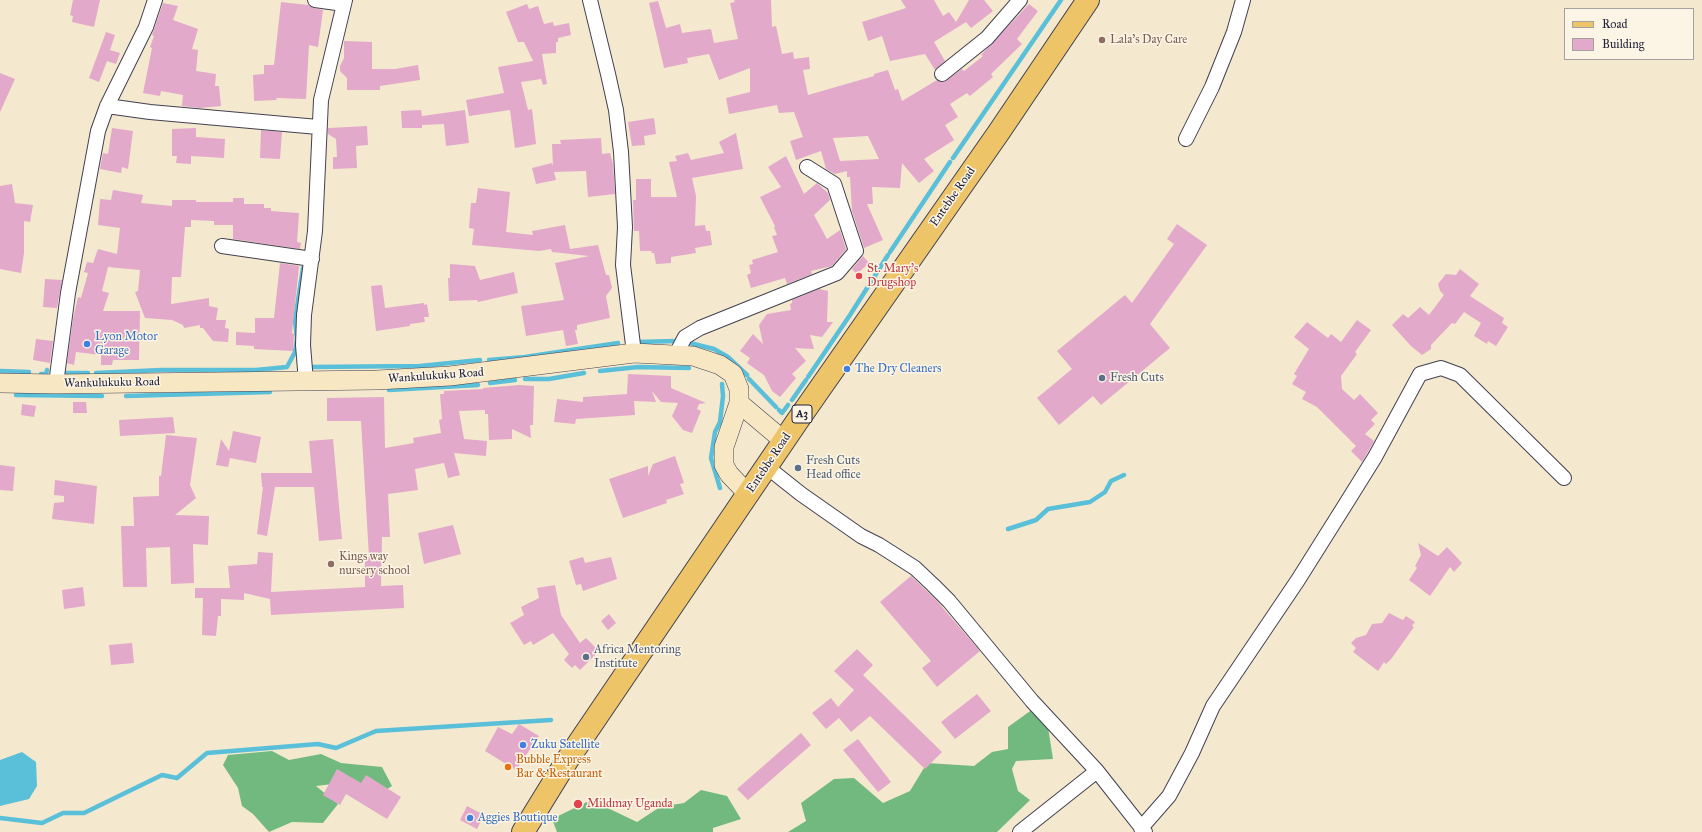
<!DOCTYPE html>
<style>
body{margin:0}
#map{position:relative;width:1702px;height:832px;overflow:hidden;background:#f4e9ce;font-family:"IM FELL Great Primer",serif}
canvas{display:block}
.legend{position:absolute;left:1564px;top:8px;width:130px;height:52px;box-sizing:border-box;background:#fcf5e5;border:1px solid #a5a1a1;margin:0;padding:5px 7px;list-style:none;font-size:12px;color:#22223b}
.legend li{display:flex;align-items:center;gap:8px;height:20px}
.legend b{width:20px;border:1px solid #a5a1a1}
</style>
<div id="map">
<canvas width="1702" height="832"></canvas>
<ul class="legend">
<li><b style="height:5px;background:#eec469"></b>Road</li>
<li><b style="height:11px;background:#e2a9ca"></b>Building</li>
</ul>
</div>
<script>
const g = document.querySelector('canvas').getContext('2d');
g.lineJoin = 'round';
function paint(path, color) {
  g.fillStyle = color;
  g.fill(path, 'evenodd');
}
function poly(rows) {
  const path = new Path2D();
  for (const r of rows) {
    path.moveTo(r[0], r[1]);
    for (let i = 2; i < r.length; i += 2) path.lineTo(r[i], r[i + 1]);
  }
  return path;
}
function trace(path, color, width, dash) {
  g.strokeStyle = color;
  g.lineWidth = width;
  g.lineCap = dash ? 'butt' : 'round';
  g.setLineDash(dash || []);
  g.stroke(path);
}
function write(font, color, halo, rows, align = 'center') {
  g.font = font + ' "IM FELL Great Primer",serif';
  g.lineWidth = 3;
  g.setLineDash([]);
  g.textBaseline = 'middle';
  g.strokeStyle = halo;
  g.fillStyle = color;
  for (const [text, x, y, turn = 0] of rows) {
    g.save();
    g.translate(x, y);
    g.rotate((+turn || 0) * Math.PI / 180);
    g.textAlign = isNaN(turn) ? turn : align;
    if (halo) g.strokeText(text, 0, 0);
    g.fillText(text, 0, 0);
    g.restore();
  }
}
const forest = poly([
 [1033,709,1047,721,1053,759,1016,761,1012,769,1018,791,1030,800,997,832,788,832,806,821,801,803,834,779,854,778,883,803,910,791,927,763,974,766,992,752,1008,749,1008,727],
 [272,751,289,760,321,754,341,763,382,767,392,786,364,804,341,783,316,786,338,804,323,823,292,822,269,832,253,814,242,806,238,788,223,765,228,755],
 [701,790,727,796,741,819,713,828,713,832,557,832,552,819,591,800,637,822,660,807,684,803]
]);
const water = poly([
 [22,752,36,762,37,786,29,799,0,806,0,760]
]);
const stream = poly([
 [953,158,1061,0],
 [890,252,950,162],
 [635,342,678,341],
 [690,343,714,349,728,357,747,375],
 [489,360,525,357,618,343],
 [308,367,420,366,480,360],
 [0,371,29,372],
 [600,371,638,367,689,368],
 [63,373,88,373],
 [96,373,161,370,256,370,287,367,295,352,297,339,295,320,303,268],
 [41,374,46,374,47,370],
 [808,377,850,315,888,255],
 [525,379,549,379,584,373],
 [749,379,776,407],
 [490,383,515,380],
 [389,390,478,385],
 [16,395,102,396],
 [126,396,270,392],
 [792,400,806,380],
 [779,410,782,413,788,405],
 [720,488,711,458,715,432,720,422,723,396,722,384],
 [1008,529,1036,520,1048,509,1090,502,1105,492,1111,481,1124,475],
 [0,818,42,823,63,813,84,813,162,775,177,778,207,753,318,744,336,748,376,731,551,720]
]);
const building = poly([
 [73,0,100,0,94,27,72,22,73,16,70,15],
 [734,0,771,0,772,27,776,26,782,54,793,52,794,59,809,57,810,69,803,70,808,95,874,76,874,74,888,70,895,90,898,89,902,101,937,80,944,82,962,69,964,71,983,56,981,55,1029,4,1038,11,1017,39,1022,44,991,74,993,77,970,96,967,93,950,104,958,117,945,125,954,140,924,159,934,171,919,183,902,163,900,188,872,187,873,204,867,204,883,240,864,248,852,211,850,177,847,177,847,171,835,174,826,169,821,151,796,160,790,141,803,137,794,112,779,113,777,105,729,114,726,98,750,92,750,68,719,80,709,54,687,58,688,63,664,68,649,3,658,1,666,28,680,24,682,33,711,29,714,43,738,39,730,3,735,2],
 [868,136,879,159,840,161,833,138],
 [901,0,934,0,943,16,949,12,956,22,969,0,984,0,993,11,971,28,966,22,934,42,945,61,935,70,925,54,890,61,882,36,868,41,862,22,906,8],
 [281,2,308,5,313,8,323,10,318,47,309,45,306,99,276,98,277,100,254,101,253,75,264,74,264,65,274,65],
 [163,3,178,6,173,20,198,29,192,49,198,50,196,71,216,74,215,86,219,86,221,106,200,108,182,106,183,95,161,91,160,96,143,93,152,48,150,47,154,36,152,35],
 [527,4,529,9,538,6,544,24,553,22,554,26,569,23,571,35,558,38,558,42,556,42,556,53,542,54,547,84,543,85,541,79,521,82,528,110,532,109,536,144,515,148,510,110,469,116,466,100,504,93,498,67,533,61,524,42,518,42,506,12],
 [106,32,115,35,110,50,120,53,116,64,107,61,99,82,89,78],
 [344,41,372,42,372,69,395,69,418,65,420,80,380,86,380,90,347,90,347,78,340,71,340,66,344,58],
 [0,73,15,79,0,112],
 [421,110,422,116,465,110,469,143,446,146,444,124,422,125,422,128,402,128,401,111],
 [654,118,656,134,644,136,645,145,632,146,628,122],
 [367,126,368,145,356,146,357,168,333,169,333,157,337,157,336,139,328,134,328,128],
 [112,128,133,131,128,169,122,167,121,173,100,169,103,153,108,154],
 [196,128,196,137,225,139,224,158,191,156,191,164,176,163,177,156,172,156,172,129],
 [261,130,282,132,280,159,260,158],
 [736,133,743,169,692,178,696,196,695,226,705,225,706,231,710,231,712,245,695,248,696,253,671,257,671,263,656,264,654,253,651,253,652,251,640,251,639,231,634,231,633,200,636,200,636,179,651,179,651,197,677,197,669,162,677,161,675,156,688,153,691,160,724,153,719,142],
 [601,138,602,154,610,153,613,164,615,194,588,197,586,171,554,172,556,180,536,184,532,168,552,163,553,166,552,144,561,144,560,140],
 [786,156,804,194,817,183,828,193,830,200,814,215,827,239,840,230,846,249,832,266,811,271,812,274,787,284,785,278,751,288,747,275,751,273,749,265,753,264,752,260,778,252,772,236,777,235,774,227,775,226,760,197,781,187,768,167],
 [12,184,15,203,33,205,30,222,24,221,24,253,21,273,0,269,0,186],
 [478,188,510,192,506,232,533,235,532,231,565,225,570,249,598,245,606,275,609,275,612,288,606,296,610,318,577,325,577,330,575,330,578,344,566,346,563,330,526,336,521,306,564,300,555,263,589,256,552,252,551,249,539,251,472,245,474,229,469,228,471,203,476,203],
 [113,190,143,195,141,203,172,206,172,200,196,200,196,202,233,202,233,198,244,198,244,204,264,204,264,208,271,208,271,211,299,213,297,242,301,243,300,249,233,239,233,225,214,225,214,221,191,220,191,227,185,227,181,277,172,277,171,304,209,298,209,306,218,308,216,320,226,320,225,328,229,329,228,342,213,341,203,328,200,328,200,325,184,328,183,325,172,320,145,318,135,292,138,291,140,270,108,267,102,291,109,293,103,311,140,311,139,360,113,360,112,365,101,365,101,355,76,352,74,365,67,363,73,319,78,297,81,298,88,273,84,272,87,262,93,263,98,249,117,254,120,228,98,225,100,199,111,200],
 [1177,224,1207,245,1150,324,1170,348,1101,405,1093,396,1059,425,1037,398,1072,369,1057,351,1125,295,1132,303,1174,244,1167,239],
 [863,256,869,263,857,274,852,269],
 [280,263,299,266,292,333,294,334,293,351,254,349,254,346,236,345,236,332,255,333,255,318,274,318],
 [450,264,475,266,480,280,514,272,518,293,478,302,477,300,449,301,448,278,450,278],
 [1460,269,1479,284,1470,296,1504,318,1502,323,1508,327,1496,346,1488,341,1487,344,1474,336,1481,323,1464,312,1455,324,1452,323,1431,345,1431,349,1422,355,1411,346,1392,325,1403,314,1408,318,1420,307,1429,315,1444,295,1440,291,1438,284,1446,274,1456,275],
 [45,279,62,280,57,308,43,307],
 [382,285,385,308,424,303,424,305,427,304,429,317,424,317,425,322,410,324,410,326,376,331,371,286],
 [819,289,828,291,827,322,833,322,822,337,810,335,814,349,795,348,806,361,792,374,796,378,780,397,772,391,764,375,747,363,750,358,740,351,753,334,763,344,759,325,767,314,791,310,790,304,792,303,792,300],
 [1357,320,1371,330,1355,352,1357,354,1341,376,1342,389,1354,400,1360,394,1378,413,1371,420,1375,424,1365,434,1374,441,1362,462,1351,451,1356,446,1317,407,1302,399,1306,392,1292,384,1297,376,1294,374,1309,349,1294,337,1307,322,1328,338,1331,334,1341,342],
 [36,339,53,341,50,363,33,360],
 [628,374,671,376,671,388,706,403,699,404,697,409,701,411,692,433,683,430,672,416,678,403,661,402,652,391,656,402,634,401,635,415,576,419,575,424,554,422,557,399,583,402,583,397,627,394],
 [519,385,534,386,533,425,530,425,531,438,512,429,512,439,489,440,488,414,485,414,485,410,459,411,464,439,487,441,486,456,454,453,460,475,448,478,444,463,415,469,418,490,388,494,390,537,382,537,381,586,403,585,404,608,271,615,270,599,244,593,244,600,221,599,221,616,218,616,216,636,202,635,203,598,195,598,195,588,230,588,228,566,257,564,258,552,273,553,271,592,365,587,365,557,369,557,361,421,327,421,327,398,384,397,385,448,414,443,413,438,441,433,439,420,442,419,440,394,444,394,444,391,483,389,483,388],
 [73,402,86,402,87,413,73,413],
 [22,404,36,406,34,417,21,415],
 [173,417,175,433,120,436,119,420],
 [233,431,261,437,256,463,230,458,228,467,216,465,221,439,229,451],
 [166,435,197,438,190,485,196,498,175,515,209,516,208,545,193,544,194,583,171,584,170,547,146,548,147,587,123,587,121,526,134,526,133,497,159,496,159,476,161,476],
 [333,439,342,539,319,541,314,487,275,487,267,536,257,534,263,487,262,487,261,473,312,473,309,441],
 [675,456,684,483,680,484,684,494,666,500,667,503,623,518,609,479,648,466,648,476,653,464],
 [0,465,15,467,13,491,0,490],
 [55,480,97,486,94,524,52,519,54,503,64,502,64,496,54,495],
 [453,525,461,554,424,564,418,533],
 [1418,543,1438,556,1447,547,1462,563,1454,572,1450,567,1430,596,1409,580,1417,568,1415,566,1421,555],
 [583,557,585,563,611,557,617,579,583,591,581,584,576,585,569,561],
 [911,576,936,600,980,651,937,687,922,668,931,661,880,602],
 [555,585,561,615,580,643,586,638,599,651,580,670,575,665,572,668,564,660,569,654,553,633,533,645,531,641,524,645,510,623,524,615,521,607,539,598,537,588],
 [83,587,85,606,64,609,62,590],
 [1389,613,1403,620,1406,616,1415,622,1412,626,1414,627,1392,658,1386,664,1384,662,1378,671,1353,652,1356,648,1351,643,1356,638,1366,635,1372,624,1382,623],
 [609,614,616,623,608,630,601,621],
 [132,643,134,663,111,665,109,645],
 [857,649,873,665,863,675,942,752,925,769,870,716,851,732,839,718,826,729,812,713,831,698,838,707,854,690,834,671],
 [977,694,991,711,955,739,941,722],
 [519,724,539,736,516,770,485,751,498,727,512,734],
 [801,733,811,745,748,800,737,789],
 [858,739,891,782,878,792,843,750],
 [337,769,361,783,366,775,401,797,387,819,346,794,340,805,323,795],
 [467,806,484,815,477,829,460,820]
]);
const minor = poly([
 [315,0,344,4],
 [590,0,608,74,616,110,621,152,625,227,623,265,634,353],
 [942,74,987,38,1020,0],
 [107,106,150,112,318,127],
 [1186,139,1212,87,1234,32,1243,0],
 [222,246,312,259],
 [676,354,685,337,700,328,837,273,856,251,834,184,807,167],
 [306,382,303,345,304,315,315,231,321,100,345,0],
 [56,384,68,293,98,131,107,106,146,27,155,0],
 [767,467,801,494,861,536,879,545,915,568,933,585,949,601,1032,701,1097,771,1145,832],
 [1141,828,1169,796,1192,753,1213,706,1298,580,1347,502,1375,457,1420,374,1441,368,1460,375,1564,478],
 [1020,832,1097,771]
]);
const secondary = poly([
 [0,383,56,384,377,380,450,376,634,353,693,356,720,365,733,374,739,389,739,403,724,447,724,465,729,474,748,494],
 [739,403,784,441]
]);
const primary = poly([
 [523,832,568,759,798,420,999,132,1088,0]
]);
const markers = [
 [1102,40,4,"#8d6e63"],
 [859,276,4,"#e0444e"],
 [87,344,4,"#3f7fe0"],
 [847,369,4,"#3f7fe0"],
 [1102,378,4,"#5c6f8a"],
 [798,468,4,"#5c6f8a"],
 [331,564,4,"#8d6e63"],
 [586,657,4,"#5c6f8a"],
 [523,745,4,"#3f7fe0"],
 [508,767,4,"#e8710a"],
 [578,804,5,"#e0444e"],
 [470,818,4,"#3f7fe0"]
];
const shields = [
 [802,414,20]
];
const shieldNames = [
 ["A3",802,414]
];
const educationNames = [
 ["Lala's Day Care",1110,40],
 ["Kings way",339,557],
 ["nursery school",339,571]
];
const streetNames = [
 ["Entebbe Road",953,197,-55],
 ["Wankulukuku Road",436,376,-4],
 ["Wankulukuku Road",112,383,-1],
 ["Entebbe Road",769,463,-56]
];
const healthNames = [
 ["St. Mary's",867,269],
 ["Drugshop",867,283],
 ["Mildmay Uganda",587,804]
];
const shopNames = [
 ["Lyon Motor",95,337],
 ["Garage",95,351],
 ["The Dry Cleaners",855,369],
 ["Zuku Satellite",531,745],
 ["Aggies Boutique",478,818]
];
const serviceNames = [
 ["Fresh Cuts",1110,378],
 ["Fresh Cuts",806,461],
 ["Head office",806,475],
 ["Africa Mentoring",594,650],
 ["Institute",594,664]
];
const foodNames = [
 ["Bubble Express",516,760],
 ["Bar & Restaurant",516,774]
];
paint(forest, '#72b97f');
paint(water, '#5abfd8');
trace(stream, '#5abfd8', 4.5);
paint(building, '#e2a9ca');
trace(minor, '#424051', 16);
trace(secondary, '#424051', 20);
trace(primary, '#424051', 24);
trace(minor, '#fff', 14);
trace(secondary, '#f8e7c3', 19);
trace(primary, '#eec469', 22);
for (const [x, y, r, color] of markers) {
  const dot = new Path2D();
  dot.arc(x, y, r, 0, 2 * Math.PI);
  g.fillStyle = color;
  g.fill(dot);
  trace(dot, '#fcf5e5', 1.5);
}
for (const [x, y, w] of shields) {
  const box = new Path2D();
  box.roundRect(x - w / 2, y - 9, w, 18, 3);
  g.fillStyle = '#fcf5e5';
  g.fill(box);
  trace(box, '#22223b', 1);
}
write('bold 11px', '#22223b', null, shieldNames);
write('12px', '#785e54', '#fcf5e5', educationNames, 'left');
write('12px', '#22223b', '#fcf5e5', streetNames);
write('12px', '#be3a42', '#fcf5e5', healthNames, 'left');
write('12px', '#366cbe', '#fcf5e5', shopNames, 'left');
write('12px', '#4e5e75', '#fcf5e5', serviceNames, 'left');
write('12px', '#c56008', '#fcf5e5', foodNames, 'left');
</script>
